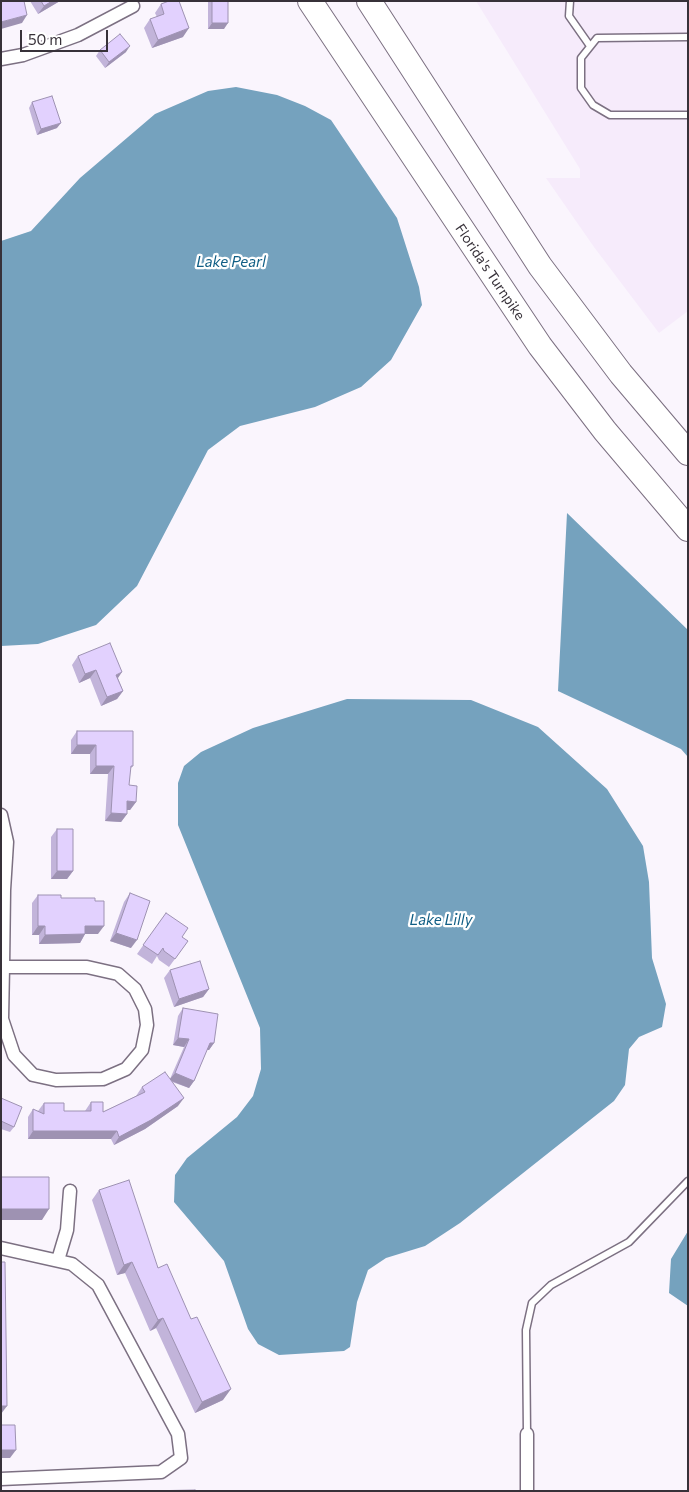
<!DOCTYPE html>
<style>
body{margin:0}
#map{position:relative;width:689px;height:1492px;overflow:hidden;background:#faf5fd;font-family:Commissioner,sans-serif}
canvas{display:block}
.frame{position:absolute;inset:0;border:2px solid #373139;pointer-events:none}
.scale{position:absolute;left:20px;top:30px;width:88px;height:22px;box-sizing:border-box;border:2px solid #373139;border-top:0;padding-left:6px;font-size:15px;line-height:18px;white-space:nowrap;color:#373139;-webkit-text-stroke:4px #fff;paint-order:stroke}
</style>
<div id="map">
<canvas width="689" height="1492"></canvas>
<div class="frame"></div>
<div class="scale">50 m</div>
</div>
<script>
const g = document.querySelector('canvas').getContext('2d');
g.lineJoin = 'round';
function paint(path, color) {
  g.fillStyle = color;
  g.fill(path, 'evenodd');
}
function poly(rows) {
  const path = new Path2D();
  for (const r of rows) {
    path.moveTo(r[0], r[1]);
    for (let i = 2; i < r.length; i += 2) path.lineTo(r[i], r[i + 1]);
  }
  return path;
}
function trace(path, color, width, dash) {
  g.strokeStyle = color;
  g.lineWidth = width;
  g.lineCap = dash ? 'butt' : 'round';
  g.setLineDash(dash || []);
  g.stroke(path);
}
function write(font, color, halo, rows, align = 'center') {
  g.font = font + ' Commissioner,sans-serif';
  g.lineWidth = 4.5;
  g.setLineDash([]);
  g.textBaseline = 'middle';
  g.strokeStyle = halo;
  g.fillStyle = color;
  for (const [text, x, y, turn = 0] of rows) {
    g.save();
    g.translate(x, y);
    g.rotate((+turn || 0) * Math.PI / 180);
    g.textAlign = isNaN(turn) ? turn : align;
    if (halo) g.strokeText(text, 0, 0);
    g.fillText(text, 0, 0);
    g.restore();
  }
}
const built = poly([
 [476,1,688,1,688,311,659,333,594,247,546,178,580,178,580,169]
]);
const water = poly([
 [236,87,277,95,305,106,331,120,397,218,419,287,422,305,391,360,361,387,315,407,240,426,208,450,137,586,96,625,38,644,1,646,1,241,31,231,80,178,155,114,208,91],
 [567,513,688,630,688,757,681,749,558,691],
 [347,699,471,700,538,727,607,789,643,846,649,882,652,958,666,1004,662,1027,639,1037,629,1049,625,1085,614,1101,460,1223,425,1246,386,1258,368,1270,357,1302,350,1347,344,1351,279,1355,258,1344,248,1329,224,1261,174,1202,175,1175,187,1158,237,1117,253,1096,261,1069,260,1028,178,825,178,783,184,766,201,752,253,728],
 [688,1231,688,1306,669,1293,671,1259]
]);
const lane = poly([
 [570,1,569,16,590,46],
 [688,37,597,38,581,58,581,88,593,105,610,115,688,115],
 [527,1434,526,1330,532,1303,551,1285,629,1242,688,1181]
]);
const street = poly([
 [1,59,23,55,78,35,133,6],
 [1,815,7,842,4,890,3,967,2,1019,14,1055,33,1075,56,1080,103,1079,126,1069,142,1050,147,1025,145,1009,135,989,118,974,87,967,3,967],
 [1,1248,72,1264,98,1285,178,1434,181,1458,161,1472,1,1479],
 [58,1260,67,1230,70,1191],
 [527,1434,527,1491]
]);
const highway = poly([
 [310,1,540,346,605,431,688,529],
 [369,1,540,266,621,374,688,453]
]);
const wall = poly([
 [30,1,60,1,38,14],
 [208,1,228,1,224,29,208,29],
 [161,4,183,37,152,48,144,28,150,19,157,17,155,13],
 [100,50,126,52,105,68,96,56],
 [32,102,57,128,37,135,29,108],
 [78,656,118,678,123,691,117,699,101,706,90,678,79,683,72,665],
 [77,731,133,766,130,769,129,785,136,802,130,810,127,810,127,814,121,822,105,821,108,774,90,774,90,754,71,754,71,740],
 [57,829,73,871,67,879,51,879,51,837],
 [130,893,131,948,110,941,124,902],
 [38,895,61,898,98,934,85,934,80,943,39,944,39,935,32,935,32,903],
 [166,913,182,937,188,941,169,967,159,960,157,956,152,964,137,954],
 [170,970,209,989,203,997,174,1007,164,978],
 [183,1008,214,1043,209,1050,207,1050,194,1081,189,1088,172,1082,178,1106,145,1129,114,1145,111,1139,28,1139,28,1117,33,1109,38,1111,44,1103,64,1111,85,1111,91,1102,103,1112,136,1096,142,1087,170,1079,184,1047,173,1045,178,1016],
 [1,1098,14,1127,10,1132,1,1129],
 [99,1190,158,1268,223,1400,195,1413,156,1328,150,1331,125,1273,117,1275,92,1200]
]);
const shadedWall = poly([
 [52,1,60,1,38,14,44,6],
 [27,15,22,23,1,29,1,22],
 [212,23,228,23,224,29,208,29],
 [189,28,183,37,152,48,158,40],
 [130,46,126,52,105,68,109,62],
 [61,123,57,128,37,135,41,129],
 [96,670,90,678,79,683,85,674],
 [122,672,116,681,116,675],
 [123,691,117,699,101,706,107,697],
 [77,745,96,745,90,754,71,754],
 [96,766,114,766,108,774,90,774],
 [127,801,136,802,130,810,122,810],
 [111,813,127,814,121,822,105,821],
 [57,871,73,871,67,879,51,879],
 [38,926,45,926,39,935,32,935],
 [85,926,104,926,98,934,79,934],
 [116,933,137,940,131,948,110,941],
 [85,934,80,943,39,944,45,935],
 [209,989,203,997,174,1007,179,999],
 [178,1038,189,1039,184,1047,173,1045],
 [210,1043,214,1043,209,1050,205,1050],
 [175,1073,194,1081,189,1088,169,1080],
 [184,1098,178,1106,145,1129,114,1145,119,1137],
 [33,1131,117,1131,111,1139,28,1139],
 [1,1209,49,1209,42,1220,1,1220],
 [132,1262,125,1273,117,1275,124,1265],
 [163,1318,156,1328,150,1331,158,1320],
 [231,1389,223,1400,195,1413,202,1402],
 [1,1406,7,1406,1,1414],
 [1,1450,16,1450,10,1458,1,1458]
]);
const building = poly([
 [1,1,24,1,27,15,1,22,1,1],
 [41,1,52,1,44,6,41,1],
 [169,1,179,1,189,28,158,40,150,19,164,14,161,4,169,1],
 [212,1,228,1,228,23,212,23,212,1],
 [120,34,130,46,109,62,100,50,120,34],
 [52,96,61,123,41,129,32,102,52,96],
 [110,643,122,672,116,675,123,691,107,697,96,670,85,674,78,656,110,643],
 [77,731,133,731,133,766,131,766,129,785,137,786,136,802,127,801,127,814,111,813,114,766,96,766,96,745,77,745,77,731],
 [57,829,73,829,73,871,57,871,57,829],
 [130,893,150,901,137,940,116,933,130,893],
 [38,895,61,895,61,898,95,898,95,901,104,901,104,926,85,926,85,934,45,935,45,926,38,926,38,895],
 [166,913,188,928,182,937,188,941,175,959,164,951,163,948,158,955,143,945,166,913],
 [200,961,209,989,179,999,170,970,200,961],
 [183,1008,218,1014,214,1043,210,1043,194,1081,175,1073,189,1039,178,1038,183,1008],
 [165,1072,184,1098,151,1120,119,1137,117,1131,33,1131,33,1109,44,1114,44,1103,64,1103,64,1111,91,1111,91,1102,103,1102,103,1112,145,1092,142,1087,165,1072],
 [1,1098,22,1107,14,1127,1,1121,1,1098],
 [1,1177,49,1177,49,1209,1,1209,1,1177],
 [129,1180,158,1268,167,1264,191,1319,197,1317,231,1389,202,1402,163,1318,158,1320,132,1262,124,1265,99,1190,129,1180],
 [1,1262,5,1262,7,1406,1,1406,1,1262],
 [1,1425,15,1425,16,1450,1,1450,1,1425],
 [195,1490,195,1491,145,1491,195,1490]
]);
const streetNames = [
 ["Florida's Turnpike",490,272,56]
];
const waterNames = [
 ["Lake Pearl",231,262],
 ["Lake Lilly",441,920]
];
paint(built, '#f6ebfb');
paint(water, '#75a2be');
trace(lane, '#7c7082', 9);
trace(street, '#7c7082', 15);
trace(highway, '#7c7082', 26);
trace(lane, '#fff', 6);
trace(street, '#fff', 12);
trace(highway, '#fff', 24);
paint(wall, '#c2b4da');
paint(shadedWall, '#9e92b2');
paint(building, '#e2d1fe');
trace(building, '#9e92b2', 1);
write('14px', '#373139', '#fff', streetNames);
write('italic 15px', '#105e85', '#fff', waterNames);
</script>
